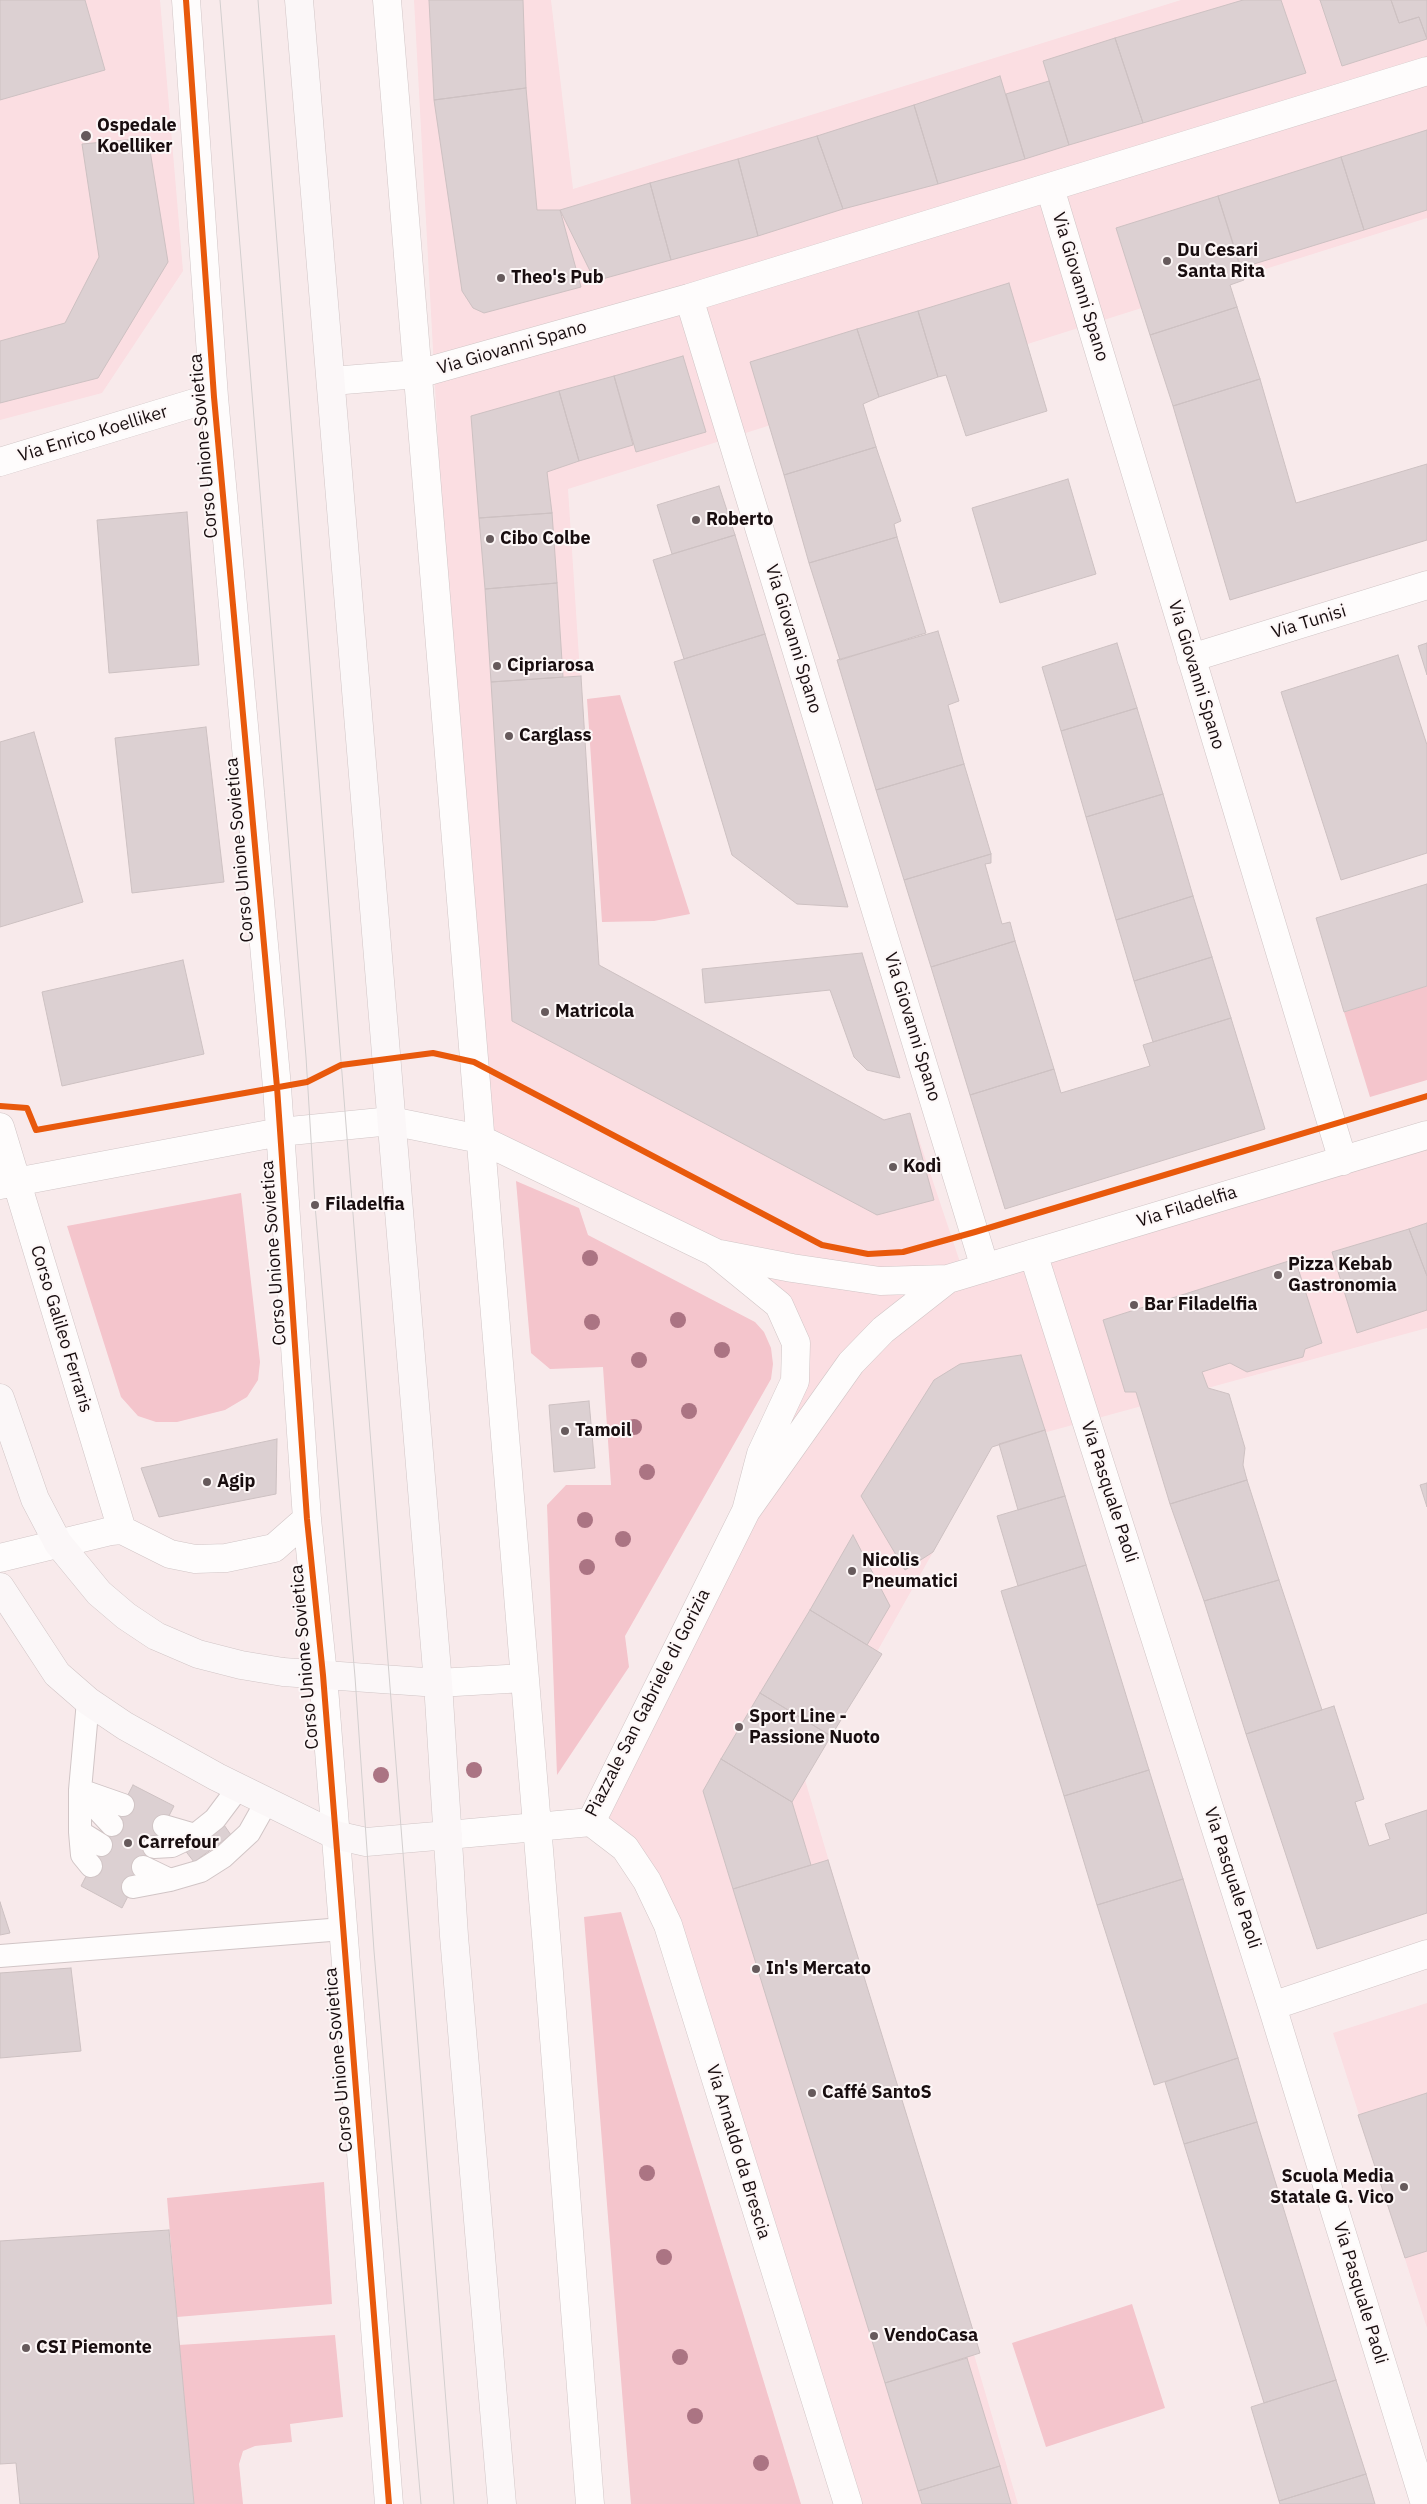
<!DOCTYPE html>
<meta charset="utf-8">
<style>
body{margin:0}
canvas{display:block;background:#f8eaeb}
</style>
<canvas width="1427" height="2504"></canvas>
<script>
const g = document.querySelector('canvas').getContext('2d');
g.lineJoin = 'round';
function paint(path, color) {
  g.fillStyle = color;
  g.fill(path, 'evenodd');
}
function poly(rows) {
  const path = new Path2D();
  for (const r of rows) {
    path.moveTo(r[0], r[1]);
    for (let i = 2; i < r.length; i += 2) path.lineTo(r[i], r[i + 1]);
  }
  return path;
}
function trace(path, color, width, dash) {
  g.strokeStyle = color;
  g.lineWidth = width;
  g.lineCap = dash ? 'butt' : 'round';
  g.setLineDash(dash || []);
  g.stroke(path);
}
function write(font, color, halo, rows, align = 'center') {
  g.font = font + ' "IBM Plex Sans",sans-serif';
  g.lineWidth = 4;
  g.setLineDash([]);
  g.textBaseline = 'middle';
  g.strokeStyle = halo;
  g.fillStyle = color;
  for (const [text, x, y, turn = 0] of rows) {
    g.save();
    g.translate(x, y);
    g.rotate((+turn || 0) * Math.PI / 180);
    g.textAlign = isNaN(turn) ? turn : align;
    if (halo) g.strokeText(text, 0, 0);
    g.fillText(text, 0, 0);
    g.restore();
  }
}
const built = poly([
 [0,0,160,0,183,271,102,393,0,420],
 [414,0,551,0,573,189,1181,0,1427,0,1427,218,568,489,599,965,884,1120,910,1113,964,1274,1427,1135,1427,1328,992,1447,805,1780,1018,2504,848,2504,668,1925,591,1822,746,1511,796,1343,714,1252,480,1139,468,994],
 [1427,2003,1427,2328,1333,2033]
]);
const green = poly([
 [620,695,690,914,654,921,602,922,587,699],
 [1427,986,1427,1080,1370,1097,1344,1012],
 [516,1181,579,1208,588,1235,755,1322,764,1332,771,1348,773,1364,771,1379,625,1636,629,1667,557,1775,547,1505,566,1485,611,1485,603,1367,550,1369,531,1353],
 [241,1193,260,1362,258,1380,247,1397,225,1410,177,1422,156,1422,138,1416,121,1397,67,1226],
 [621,1912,801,2504,631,2504,584,1917],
 [324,2182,332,2304,177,2317,167,2198],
 [1132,2304,1165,2408,1046,2447,1012,2343],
 [335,2335,343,2417,290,2424,292,2442,255,2446,243,2451,239,2464,243,2504,194,2504,179,2345]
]);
const building = poly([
 [0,0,85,0,105,70,0,100,0,0],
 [429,0,523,0,526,88,434,100,429,0],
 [1243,0,1281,0,1306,73,1143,123,1115,38,1243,0],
 [1320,0,1391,0,1399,23,1419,17,1427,39,1342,66,1320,0],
 [1391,0,1427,0,1427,39,1419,17,1399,23,1391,0],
 [1115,38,1143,123,1069,145,1043,61,1115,38],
 [1000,76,1025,159,938,184,914,105,1000,76],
 [1049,81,1069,145,1025,159,1006,94,1049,81],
 [526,88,537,210,560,210,581,287,484,313,473,308,462,291,434,100,526,88],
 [914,105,938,184,843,209,817,136,914,105],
 [1427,130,1427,210,1364,230,1341,157,1427,130],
 [817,136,843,209,758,236,738,159,817,136],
 [148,138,168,262,98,378,0,403,0,341,65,323,99,257,82,144,148,138],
 [1341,157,1364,230,1241,268,1218,196,1341,157],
 [738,159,758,236,671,260,650,183,738,159],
 [650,183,671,260,595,281,560,210,650,183],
 [1218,196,1244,280,1230,285,1237,307,1150,335,1116,228,1218,196],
 [1009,283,1047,411,966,436,946,375,938,377,918,311,1009,283],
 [1237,307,1260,379,1173,406,1150,335,1237,307],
 [918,311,938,377,879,397,857,329,918,311],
 [857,329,879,397,863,404,876,447,784,475,750,362,857,329],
 [683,356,706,432,636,452,614,376,683,356],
 [614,376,633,445,579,461,559,391,614,376],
 [1260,379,1296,503,1427,464,1427,540,1230,600,1173,406,1260,379],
 [559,391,579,461,547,472,552,513,479,518,471,416,559,391],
 [876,447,901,521,894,524,897,537,809,563,784,475,876,447],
 [1068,479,1096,574,1000,603,972,508,1068,479],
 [719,486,735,535,672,554,657,505,719,486],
 [187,512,199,665,109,673,97,520,187,512],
 [552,513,557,583,485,589,479,518,552,513],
 [735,535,765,634,684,659,653,560,735,535],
 [897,537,926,633,840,660,809,563,897,537],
 [557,583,563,677,491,682,485,589,557,583],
 [938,631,959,701,948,705,964,764,876,790,837,660,938,631],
 [765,634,848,907,797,904,732,855,674,662,765,634],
 [1117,643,1137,708,1061,731,1042,667,1117,643],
 [1427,643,1427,675,1418,646,1427,643],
 [1398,655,1427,745,1427,853,1341,880,1281,692,1398,655],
 [581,676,599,965,884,1120,910,1113,934,1200,877,1215,512,1021,491,682,581,676],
 [1137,708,1163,794,1086,817,1061,731,1137,708],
 [206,727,224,882,132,893,115,738,206,727],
 [34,732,83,902,0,927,0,742,34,732],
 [964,764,991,854,904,880,876,790,964,764],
 [1163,794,1193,896,1116,920,1086,817,1163,794],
 [991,854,991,863,985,864,1002,924,1010,922,1015,941,931,967,904,880,991,854],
 [1427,884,1427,986,1344,1012,1316,918,1427,884],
 [1193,896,1212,957,1134,981,1116,920,1193,896],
 [1015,941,1054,1069,970,1095,931,967,1015,941],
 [862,953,900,1078,867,1070,854,1057,830,990,705,1003,702,969,862,953],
 [1212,957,1231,1018,1153,1042,1134,981,1212,957],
 [183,960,204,1054,62,1086,42,992,183,960],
 [1231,1018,1265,1129,1005,1209,970,1095,1054,1069,1061,1093,1150,1066,1143,1045,1231,1018],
 [1427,1223,1427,1276,1409,1229,1427,1223],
 [1409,1229,1427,1276,1427,1310,1357,1333,1332,1252,1409,1229],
 [1295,1259,1322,1343,1305,1349,1303,1357,1247,1372,1230,1363,1202,1372,1208,1388,1229,1394,1245,1448,1243,1465,1247,1480,1170,1504,1136,1392,1125,1392,1103,1320,1295,1259],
 [1021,1355,1045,1430,992,1447,933,1552,905,1570,861,1496,934,1380,960,1364,1021,1355],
 [589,1401,595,1468,554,1472,549,1405,589,1401],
 [1045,1430,1065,1496,1018,1510,999,1444,1045,1430],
 [277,1439,276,1494,159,1517,141,1468,277,1439],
 [1247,1480,1279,1580,1204,1601,1170,1504,1247,1480],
 [1427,1483,1427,1507,1420,1485,1427,1483],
 [1065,1496,1086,1565,1018,1586,997,1516,1065,1496],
 [853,1535,890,1606,867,1645,810,1610,853,1535],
 [1086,1565,1149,1770,1064,1796,1001,1591,1086,1565],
 [1279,1580,1322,1710,1246,1734,1204,1601,1279,1580],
 [810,1610,882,1654,831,1736,760,1693,810,1610],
 [760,1693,831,1736,792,1802,721,1759,760,1693],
 [1334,1706,1364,1799,1355,1802,1369,1846,1390,1839,1385,1824,1427,1810,1427,1913,1317,1949,1246,1734,1334,1706],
 [721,1759,792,1802,811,1865,733,1889,703,1791,721,1759],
 [1149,1770,1183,1879,1097,1905,1064,1796,1149,1770],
 [133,1785,174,1806,122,1908,81,1886,133,1785],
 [222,1822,231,1835,194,1862,184,1849,222,1822],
 [828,1860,980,2353,885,2383,733,1889,828,1860],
 [1183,1879,1238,2058,1154,2085,1097,1905,1183,1879],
 [0,1902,10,1933,0,1935,0,1902],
 [71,1968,81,2051,0,2058,0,1973,71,1968],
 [1238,2058,1257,2122,1184,2144,1165,2082,1238,2058],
 [1427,2093,1427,2251,1405,2258,1358,2115,1427,2093],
 [1257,2122,1336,2380,1264,2403,1184,2144,1257,2122],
 [169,2230,194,2504,20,2504,16,2463,0,2464,0,2241,169,2230],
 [967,2358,1000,2466,918,2491,885,2383,967,2358],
 [1336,2380,1366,2474,1279,2501,1251,2407,1336,2380],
 [1000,2466,1011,2504,922,2504,918,2491,1000,2466],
 [1366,2474,1375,2504,1280,2504,1279,2501,1366,2474]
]);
const service = poly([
 [88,1701,80,1790,123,1805],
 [80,1790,80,1832,101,1845],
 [82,1793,112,1825],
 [164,1826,195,1835,215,1819,239,1787],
 [80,1832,82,1855,91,1866],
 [154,1847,172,1846,195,1835],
 [143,1867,170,1880,201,1871,223,1857,249,1833,267,1801],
 [133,1887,170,1880],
 [0,1956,343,1929]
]);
const minor = poly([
 [186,0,214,397,277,1087,307,1519,323,1675,389,2504],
 [387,0,547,1947,590,2504],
 [1050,188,1343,1161],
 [689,298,985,1268],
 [332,381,418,374,689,298,1427,71],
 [0,462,214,397],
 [1191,658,1427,585],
 [0,1127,122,1530],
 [0,1185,280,1132,391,1121,480,1139,714,1252,779,1305,796,1343,795,1381,761,1454,746,1511],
 [1033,1253,1272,2006,1425,2504],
 [720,1254,792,1268,880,1281,948,1279,1427,1135],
 [122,1530,170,1554,195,1559,226,1558,274,1548,307,1519],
 [0,1558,111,1531,122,1530],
 [438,1683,524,1678],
 [591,1822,625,1848,647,1881,668,1925,848,2504],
 [591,1822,746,1511,851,1363,883,1330,948,1279],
 [448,1835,591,1822],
 [1272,2006,1427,1954]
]);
const secondary = poly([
 [299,0,438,1683,454,1936,502,2504],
 [0,1398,35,1499,58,1543,99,1593,126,1616,156,1636,198,1654,241,1665,283,1672,438,1683],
 [0,1587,57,1674,88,1701,125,1726,217,1777,335,1835,366,1842,448,1835]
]);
const tram = poly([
 [220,0,306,1057,315,1205,355,1677,374,1951,421,2504],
 [258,0,454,2504]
]);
const cycleway = poly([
 [186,0,214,397,277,1087,307,1519,323,1675,389,2504],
 [0,1106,27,1108,36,1130,307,1082,341,1065,433,1053,474,1062,822,1245,868,1254,903,1252,975,1232,1427,1096]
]);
const trees = [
 [590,1258],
 [678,1320],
 [592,1322],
 [722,1350],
 [639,1360],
 [689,1411],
 [634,1427],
 [647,1472],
 [585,1520],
 [623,1539],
 [587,1567],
 [474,1770],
 [381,1775],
 [647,2173],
 [664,2257],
 [680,2357],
 [695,2416],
 [761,2463]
];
const markers = [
 [86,136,6,"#665a5c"],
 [1167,261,5,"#665a5c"],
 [501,278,5,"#665a5c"],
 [696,520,5,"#665a5c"],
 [490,539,5,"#665a5c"],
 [497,666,5,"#665a5c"],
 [509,736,5,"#665a5c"],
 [545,1012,5,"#665a5c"],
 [893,1167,5,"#665a5c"],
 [315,1205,5,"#665a5c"],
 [1278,1275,5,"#665a5c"],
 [1134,1305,5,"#665a5c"],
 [565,1431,5,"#665a5c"],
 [207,1482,5,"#665a5c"],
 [852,1571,5,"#665a5c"],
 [739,1727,5,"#665a5c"],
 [128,1843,5,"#665a5c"],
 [756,1969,5,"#665a5c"],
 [812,2093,5,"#665a5c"],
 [1404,2187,5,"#665a5c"],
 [874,2336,5,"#665a5c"],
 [26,2348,5,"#665a5c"]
];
const poiNames = [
 ["Ospedale",97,126],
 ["Koelliker",97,147],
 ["Du Cesari",1177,251],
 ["Santa Rita",1177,272],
 ["Theo's Pub",511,278],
 ["Roberto",706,520],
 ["Cibo Colbe",500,539],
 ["Cipriarosa",507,666],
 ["Carglass",519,736],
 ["Matricola",555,1012],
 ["Kodì",903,1167],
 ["Filadelfia",325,1205],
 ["Pizza Kebab",1288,1265],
 ["Gastronomia",1288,1286],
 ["Bar Filadelfia",1144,1305],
 ["Tamoil",575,1431],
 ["Agip",217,1482],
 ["Nicolis",862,1561],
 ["Pneumatici",862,1582],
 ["Sport Line -",749,1717],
 ["Passione Nuoto",749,1738],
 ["Carrefour",138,1843],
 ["In's Mercato",766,1969],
 ["Caffé SantoS",822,2093],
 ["Scuola Media",1394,2177,"right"],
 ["Statale G. Vico",1394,2198,"right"],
 ["VendoCasa",884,2336],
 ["CSI Piemonte",36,2348]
];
const streetNames = [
 ["Via Giovanni Spano",1080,287,73],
 ["Via Giovanni Spano",512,348,-16],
 ["Via Enrico Koelliker",93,434,-17],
 ["Corso Unione Sovietica",204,446,-95],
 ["Via Tunisi",1309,622,-17],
 ["Via Giovanni Spano",793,639,73],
 ["Via Giovanni Spano",1196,675,73],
 ["Corso Unione Sovietica",240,850,-95],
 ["Via Giovanni Spano",912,1027,73],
 ["Via Filadelfia",1187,1207,-17],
 ["Corso Unione Sovietica",274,1253,-94],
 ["Corso Galileo Ferraris",61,1329,73],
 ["Via Pasquale Paoli",1109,1492,72],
 ["Corso Unione Sovietica",305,1657,-95],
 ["Piazzale San Gabriele di Gorizia",648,1703,-63],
 ["Via Pasquale Paoli",1232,1878,72],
 ["Corso Unione Sovietica",339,2060,-95],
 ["Via Arnaldo da Brescia",738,2152,73],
 ["Via Pasquale Paoli",1360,2293,73]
];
paint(built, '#fbdee2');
paint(green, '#f4c5cc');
paint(building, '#dcd0d2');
trace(building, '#cdc1c2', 1);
trace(service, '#d1c5c6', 24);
trace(minor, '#d1c5c6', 29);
trace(secondary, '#d1c5c6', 29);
trace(service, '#fefcfc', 22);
trace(minor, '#fefcfc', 28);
trace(secondary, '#fbf7f8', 28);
trace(tram, '#d3cfcf', 1);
trace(cycleway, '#e8590c', 6);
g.fillStyle = '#ab7483';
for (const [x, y] of trees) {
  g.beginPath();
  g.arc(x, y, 8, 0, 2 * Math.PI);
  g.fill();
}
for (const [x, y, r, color] of markers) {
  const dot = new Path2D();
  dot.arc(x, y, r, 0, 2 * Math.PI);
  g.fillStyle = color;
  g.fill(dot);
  trace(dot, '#fdf7f7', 2);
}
write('bold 18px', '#180d0f', '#fdf7f7', poiNames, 'left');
write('18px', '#180d0f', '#fdf7f7', streetNames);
</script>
